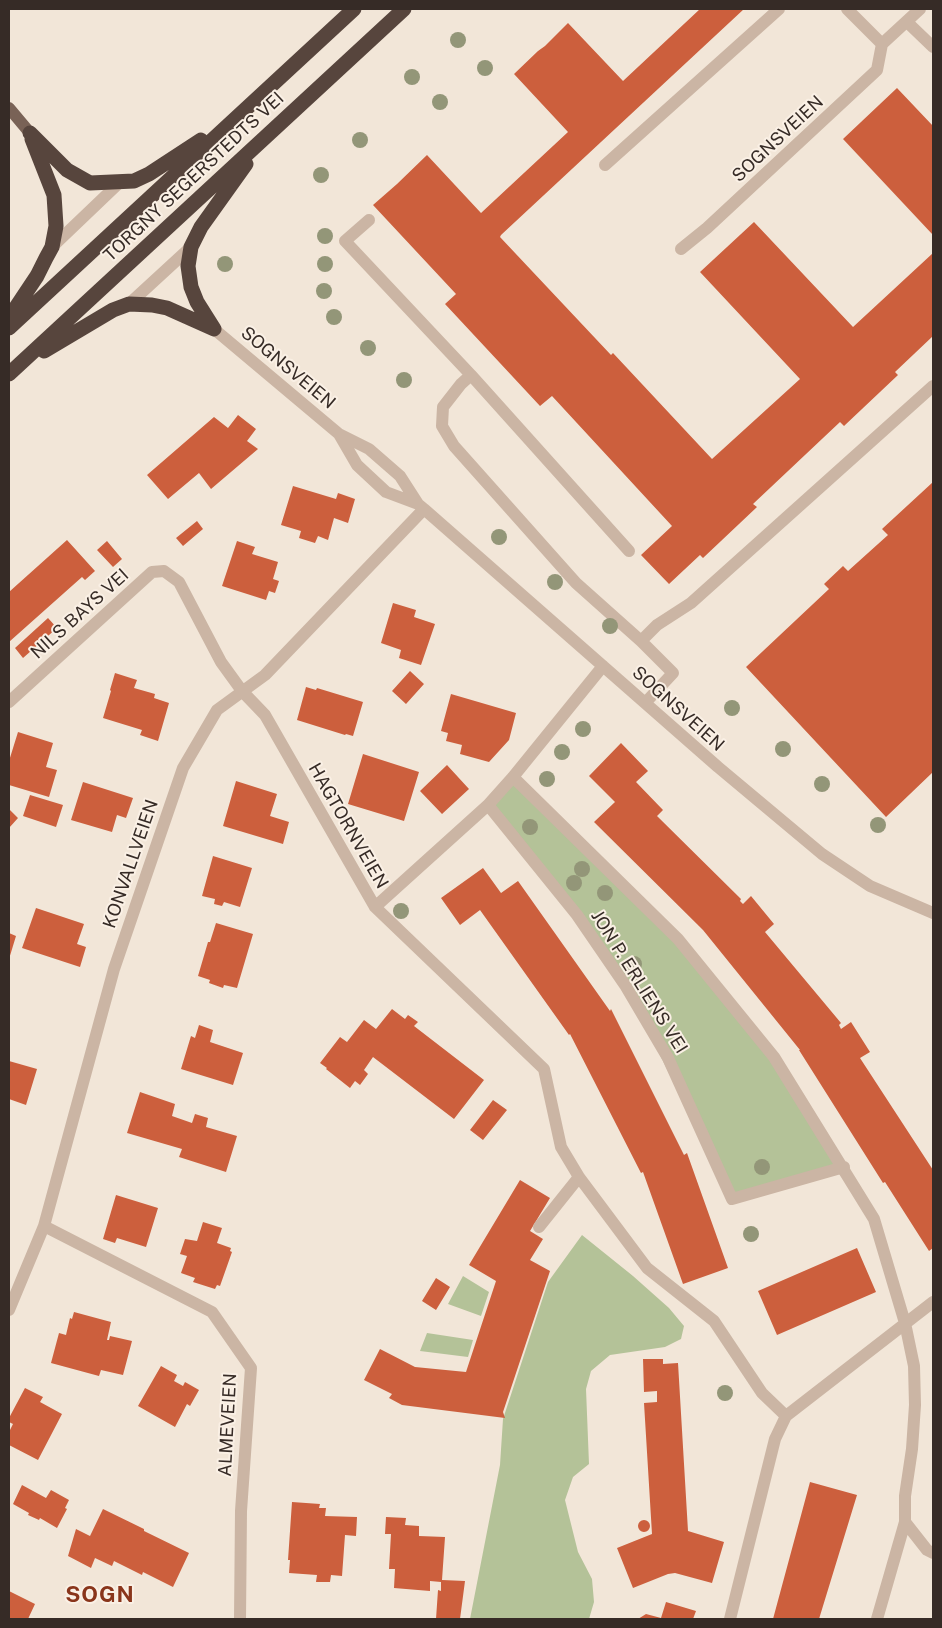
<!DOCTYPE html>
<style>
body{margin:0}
#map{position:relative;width:942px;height:1628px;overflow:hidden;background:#f2e6d8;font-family:"Public Sans",sans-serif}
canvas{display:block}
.frame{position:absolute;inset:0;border:10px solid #362b26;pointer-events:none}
</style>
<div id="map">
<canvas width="942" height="1628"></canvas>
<div class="frame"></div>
</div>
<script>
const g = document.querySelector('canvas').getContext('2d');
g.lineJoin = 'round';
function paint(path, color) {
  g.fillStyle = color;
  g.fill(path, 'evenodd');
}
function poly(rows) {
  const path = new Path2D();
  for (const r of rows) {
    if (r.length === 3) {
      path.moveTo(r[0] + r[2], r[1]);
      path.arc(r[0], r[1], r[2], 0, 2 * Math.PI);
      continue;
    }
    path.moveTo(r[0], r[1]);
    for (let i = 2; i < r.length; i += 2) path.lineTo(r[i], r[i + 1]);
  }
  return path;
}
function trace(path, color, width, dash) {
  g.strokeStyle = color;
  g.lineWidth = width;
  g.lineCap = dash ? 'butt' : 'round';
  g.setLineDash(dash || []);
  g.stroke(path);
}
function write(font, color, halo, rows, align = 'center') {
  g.font = font + ' "Public Sans",sans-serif';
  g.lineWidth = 4;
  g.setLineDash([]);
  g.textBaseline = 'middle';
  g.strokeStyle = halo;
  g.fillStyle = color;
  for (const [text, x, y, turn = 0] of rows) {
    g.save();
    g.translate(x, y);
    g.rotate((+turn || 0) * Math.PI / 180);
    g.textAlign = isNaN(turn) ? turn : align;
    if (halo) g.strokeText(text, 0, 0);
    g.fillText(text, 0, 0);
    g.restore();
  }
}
const green = poly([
 [513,777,678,939,774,1057,844,1167,732,1199,625,985,488,805],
 [582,1235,633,1276,669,1308,684,1326,681,1339,665,1347,610,1355,591,1371,586,1389,589,1464,573,1477,565,1500,578,1552,592,1579,594,1602,589,1619,470,1619,500,1465,503,1419,548,1282],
 [463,1276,489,1292,481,1316,448,1304],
 [427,1333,473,1340,468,1357,420,1351]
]);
const building = poly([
 [700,9,744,9,501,235,500,237,611,355,613,353,712,459,800,379,700,272,754,222,853,327,933,253,933,336,895,372,898,375,844,426,840,422,753,504,757,507,703,558,700,555,669,584,641,555,672,526,552,396,540,406,445,304,456,294,373,205,397,184,427,155,481,213,568,132,514,74,538,51,545,46,568,23,623,81],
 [897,88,933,126,933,235,843,139],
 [238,415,256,429,247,441,258,449,211,489,199,473,168,499,147,475,214,417,228,428],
 [933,482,933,772,886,817,746,667,829,589,824,584,843,566,848,571,888,535,882,529],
 [293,486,336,499,338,493,355,499,348,523,334,518,328,540,318,536,315,543,299,538,301,531,281,525],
 [197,521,203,529,183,546,176,538],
 [67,540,95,571,85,580,82,577,9,642,9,592],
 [107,541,122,559,113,567,97,550],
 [237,541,255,547,252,554,278,562,273,579,279,581,275,593,269,591,266,600,222,586],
 [393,603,416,610,414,617,435,624,421,665,399,658,401,650,381,643],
 [48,618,57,628,23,658,15,648],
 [410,671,424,684,406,704,392,691],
 [115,673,137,680,134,688,155,694,154,698,169,703,158,741,140,735,142,730,103,718,111,691,110,690],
 [306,687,316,690,317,688,363,702,353,736,346,734,345,735,297,720],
 [451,694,516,713,509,740,489,762,460,754,462,745,446,741,448,733,441,731],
 [18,732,53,743,46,767,57,770,49,797,9,785,9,761],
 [621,743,648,771,636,782,663,810,657,816,741,899,740,901,743,904,751,896,774,924,765,932,841,1023,839,1025,841,1029,851,1022,870,1052,860,1058,933,1170,933,1248,929,1251,885,1182,883,1183,799,1050,800,1050,703,930,594,822,615,802,589,776],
 [363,754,419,772,404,821,348,804],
 [447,765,469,789,442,814,420,791],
 [236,781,277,794,270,816,289,822,283,844,223,826],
 [83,782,133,798,126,818,117,815,112,832,71,820],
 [30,795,63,805,56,827,23,816],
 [9,809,18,818,9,828],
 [213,856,252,868,240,907,224,902,222,906,214,904,215,899,202,896],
 [483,868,501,893,518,881,610,1011,611,1009,684,1155,687,1153,728,1268,683,1284,643,1172,641,1173,570,1034,569,1035,480,910,460,925,441,898],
 [36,908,84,924,77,944,86,947,80,967,22,948],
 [216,923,253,934,237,988,224,985,223,988,209,983,210,980,198,976,208,942,210,942],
 [9,933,16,936,9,959],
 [392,1009,405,1019,408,1015,418,1022,414,1026,484,1080,454,1119,373,1057,364,1070,368,1074,360,1085,355,1081,350,1088,326,1069,327,1068,320,1063,340,1037,347,1042,364,1020,376,1029],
 [199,1025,213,1030,210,1042,243,1053,233,1085,181,1069,191,1036,195,1038],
 [9,1061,37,1069,26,1105,9,1099],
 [140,1092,175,1104,172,1116,192,1123,195,1114,208,1118,206,1127,237,1136,226,1172,179,1157,182,1149,127,1133],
 [493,1100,507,1110,483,1140,470,1130],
 [520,1180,550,1198,530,1231,543,1239,530,1260,550,1271,503,1412,505,1418,402,1405,389,1398,392,1394,364,1380,380,1349,415,1367,466,1372,496,1281,469,1265],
 [116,1195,158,1208,146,1247,117,1238,115,1243,103,1239],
 [203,1222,222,1228,217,1243,231,1248,230,1251,232,1252,220,1286,217,1285,215,1289,193,1282,195,1278,181,1273,187,1256,180,1254,185,1239,197,1241],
 [857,1248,876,1292,777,1335,758,1291],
 [436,1278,450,1287,436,1310,422,1301],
 [74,1312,111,1322,107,1340,109,1340,110,1336,132,1341,123,1375,101,1370,99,1376,51,1363,59,1333,66,1335,70,1318,72,1319],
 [643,1359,663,1359,663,1364,678,1363,688,1531,724,1542,712,1583,675,1573,668,1574,633,1588,617,1548,652,1534,644,1403,657,1402,657,1391,644,1392],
 [161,1366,177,1375,174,1381,183,1386,185,1382,199,1390,190,1406,187,1404,175,1427,138,1406],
 [25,1388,43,1397,40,1402,62,1414,38,1460,9,1445,9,1432,13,1424,9,1422,9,1418],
 [810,1482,857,1495,819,1619,773,1619],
 [22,1485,46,1498,51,1490,69,1500,65,1508,67,1509,57,1528,40,1518,39,1520,28,1515,29,1513,13,1504],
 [292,1502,320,1504,319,1508,326,1508,325,1516,357,1517,356,1536,345,1535,342,1576,331,1575,330,1582,316,1582,317,1575,289,1573,290,1560,288,1560],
 [103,1509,144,1529,144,1531,189,1553,173,1587,143,1572,142,1575,114,1561,112,1566,95,1558,91,1568,68,1556,76,1529,90,1536],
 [386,1517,406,1518,405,1525,419,1526,419,1536,445,1537,442,1580,465,1581,460,1619,436,1619,438,1590,441,1591,441,1582,430,1581,430,1591,394,1588,395,1569,389,1569,391,1534,385,1534],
 [644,1526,6],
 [9,1591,35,1604,28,1619,9,1619],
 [666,1602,696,1611,693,1619,638,1619,646,1614,661,1618]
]);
const minor = poly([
 [847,9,882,44],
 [907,22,933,47],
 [605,165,779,9],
 [369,220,345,241,471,375,629,551],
 [52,247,119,183],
 [681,249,707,228,877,70,882,44,920,9],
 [129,304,191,247],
 [214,329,339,434,369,449,400,476,418,504,424,509,718,767,822,854,870,886,933,913],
 [471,375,461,384,443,407,442,426,454,446,576,583,641,641,673,673,646,702],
 [339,434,357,465,386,492,418,504],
 [641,641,657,625,691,603,933,386],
 [9,702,152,572,164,571,179,582,221,662,242,691,265,715,375,907,488,805,513,777,603,666],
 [513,777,678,939,774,1057,874,1219,905,1323,914,1366,915,1405,912,1449,905,1496,905,1522,877,1619],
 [488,805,577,915,625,985,668,1058,732,1199,844,1167],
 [375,907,544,1069,561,1147,579,1177,647,1268,714,1321,762,1393,786,1416],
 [44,1226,212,1312,251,1368,241,1511,240,1619],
 [539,1227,579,1177],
 [9,1310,44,1226,114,969,183,768,217,710,265,675,424,509],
 [905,1522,927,1550,933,1553],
 [730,1619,775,1439,786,1416,933,1302]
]);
const major = poly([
 [9,108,30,133]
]);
const highway = poly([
 [30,133,67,170,90,183,134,181,149,174,201,140],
 [9,318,37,276,46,258,52,247,56,226,54,195,32,139],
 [9,328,354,9],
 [214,329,197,302,191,287,188,266,191,247,201,227,246,164],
 [44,351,113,310,129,304,152,305,167,308,214,329],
 [9,374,404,9]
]);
const trees = [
 [458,40],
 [485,68],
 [412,77],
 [440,102],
 [360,140],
 [321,175],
 [325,236],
 [225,264],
 [325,264],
 [324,291],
 [334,317],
 [368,348],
 [404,380],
 [499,537],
 [555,582],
 [610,626],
 [732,708],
 [583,729],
 [783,749],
 [562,752],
 [547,779],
 [822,784],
 [878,825],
 [530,827],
 [582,869],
 [574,883],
 [605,893],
 [401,911],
 [634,964],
 [762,1167],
 [751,1234],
 [725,1393]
];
const streetNames = [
 ["SOGNSVEIEN",778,139,-43],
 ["TORGNY SEGERSTEDTS VEI",194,177,-43],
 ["SOGNSVEIEN",288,368,40],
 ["NILS BAYS VEI",80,614,-42],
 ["SOGNSVEIEN",678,709,42],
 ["HAGTORNVEIEN",348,826,60],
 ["KONVALLVEIEN",131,864,-71],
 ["JON P. ERLIENS VEI",639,982,58],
 ["ALMEVEIEN",228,1425,-87]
];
const districtNames = [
 ["SOGN",100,1595]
];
paint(green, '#b4c298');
paint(building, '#cc5f3d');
trace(minor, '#cbb5a4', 12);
trace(major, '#796256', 12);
trace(highway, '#57453d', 15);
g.fillStyle = '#939678';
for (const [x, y] of trees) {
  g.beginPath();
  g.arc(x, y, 8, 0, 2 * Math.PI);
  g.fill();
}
write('18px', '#362b26', '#faf0e5', streetNames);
g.letterSpacing = '1px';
write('bold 22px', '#89351b', '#faf0e5', districtNames);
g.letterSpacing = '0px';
</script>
